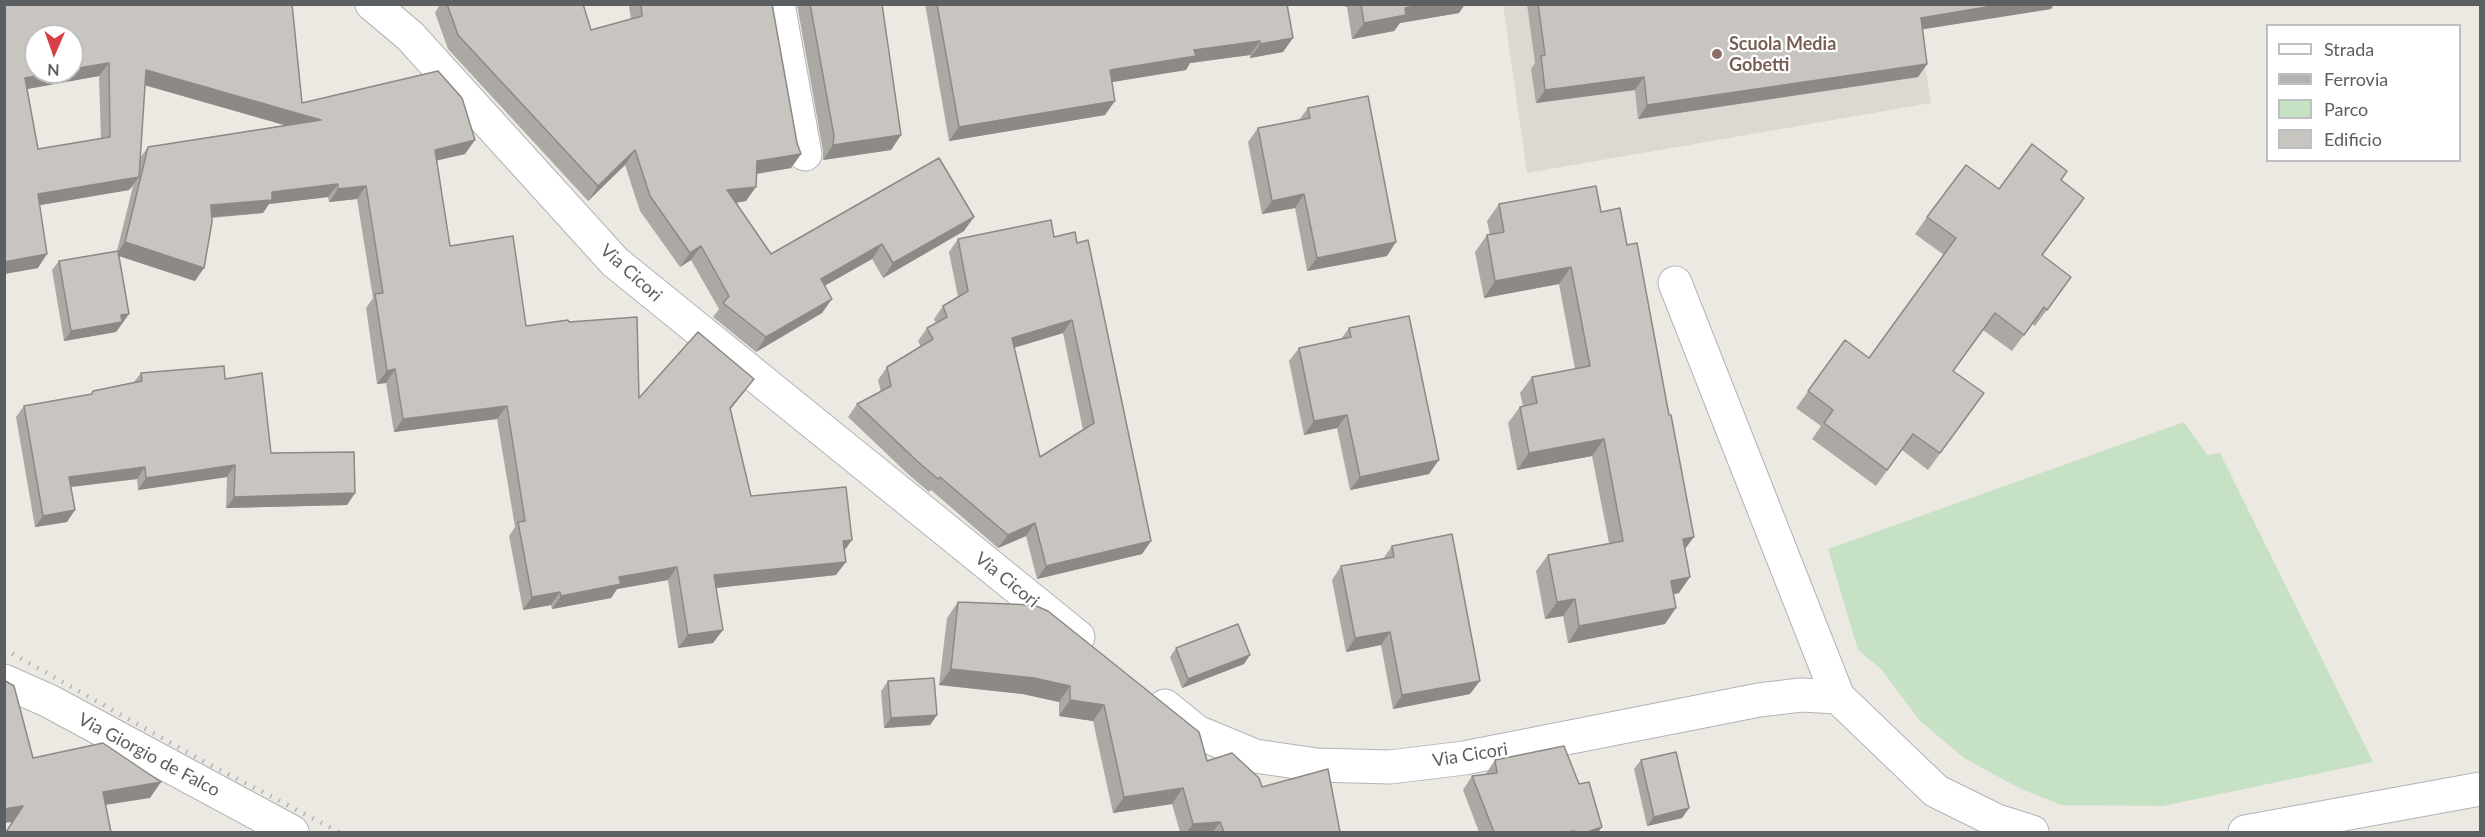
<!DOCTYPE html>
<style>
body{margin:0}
#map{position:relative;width:2485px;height:837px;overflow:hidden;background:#ece9e3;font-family:Lato,sans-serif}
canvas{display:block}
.frame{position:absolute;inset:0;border:6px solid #5c5f62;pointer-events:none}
.legend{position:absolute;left:2266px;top:24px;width:195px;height:138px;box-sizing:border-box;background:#fff;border:2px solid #bebfc0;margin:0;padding:8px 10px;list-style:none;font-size:18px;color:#5c5f62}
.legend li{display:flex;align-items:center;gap:12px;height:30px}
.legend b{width:30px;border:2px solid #bebfc0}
.north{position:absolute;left:24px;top:24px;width:60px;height:60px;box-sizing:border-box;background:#fff;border:2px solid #bebfc0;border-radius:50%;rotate:182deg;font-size:16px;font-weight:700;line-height:24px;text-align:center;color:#5c5f62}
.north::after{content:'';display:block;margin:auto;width:21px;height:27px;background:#d54147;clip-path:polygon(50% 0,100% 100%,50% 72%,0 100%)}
</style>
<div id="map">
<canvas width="2485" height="837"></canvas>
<div class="frame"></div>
<ul class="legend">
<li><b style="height:8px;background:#fff"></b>Strada</li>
<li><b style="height:8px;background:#b1b2b2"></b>Ferrovia</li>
<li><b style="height:16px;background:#c6e1c3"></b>Parco</li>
<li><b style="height:16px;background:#c8c4c0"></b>Edificio</li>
</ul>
<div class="north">N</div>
</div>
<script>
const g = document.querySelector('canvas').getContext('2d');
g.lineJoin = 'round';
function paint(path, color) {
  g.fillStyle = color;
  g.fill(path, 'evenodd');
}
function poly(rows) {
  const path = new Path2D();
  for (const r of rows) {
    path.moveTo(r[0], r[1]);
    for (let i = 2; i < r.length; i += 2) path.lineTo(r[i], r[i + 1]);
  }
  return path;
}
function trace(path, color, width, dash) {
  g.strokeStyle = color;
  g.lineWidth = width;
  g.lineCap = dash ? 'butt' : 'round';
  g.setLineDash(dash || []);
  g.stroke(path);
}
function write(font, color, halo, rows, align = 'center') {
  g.font = font + ' Lato,sans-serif';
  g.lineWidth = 4.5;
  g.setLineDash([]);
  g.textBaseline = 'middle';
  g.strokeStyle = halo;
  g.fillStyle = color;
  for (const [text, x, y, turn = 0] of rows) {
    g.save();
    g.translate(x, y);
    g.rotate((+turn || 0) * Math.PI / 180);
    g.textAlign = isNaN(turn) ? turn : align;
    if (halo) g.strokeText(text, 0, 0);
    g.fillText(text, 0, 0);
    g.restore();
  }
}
const education = poly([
 [1503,5,1916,5,1931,103,1527,173]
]);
const green = poly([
 [2184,422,2207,455,2220,453,2373,762,2163,806,2061,805,2019,788,1964,758,1919,720,1881,669,1858,650,1828,549]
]);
const minor = poly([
 [372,4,410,36,615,262,1078,637],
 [778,4,805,154],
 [1675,283,1838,697,1936,791,1997,821,2032,832],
 [4,681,49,701,292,832],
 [1165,706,1197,732,1255,756,1317,765,1390,767,1464,758,1759,700,1801,695,1838,697],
 [2245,832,2480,789]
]);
const rail = poly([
 [4,649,203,761,339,832]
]);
const wall = poly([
 [4,4,302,103,465,154,437,160,450,246,526,326,569,322,639,398,754,379,730,410,751,496,844,551,836,575,716,588,713,643,678,648,668,580,617,589,611,598,552,609,551,605,523,610,509,536,515,527,497,419,394,432,386,383,377,384,366,308,373,298,357,199,329,202,328,197,269,204,263,213,212,218,195,281,119,256,129,314,116,332,64,341,52,270,59,261,117,251,133,186,129,190,40,205,38,268,4,274],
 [99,76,101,138,38,149,27,89],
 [145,85,285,125,148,147,140,158],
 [440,4,583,4,591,30,631,19,629,6,631,4,772,4,797,143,801,154,791,168,757,174,746,201,736,203,771,254,964,231,883,278,872,259,824,286,822,313,756,352,713,317,719,309,691,260,680,267,640,211,625,165,588,201,448,49,435,13],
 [797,4,882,4,901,135,891,150,823,160,823,151],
 [925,4,1287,4,1283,52,1250,58,1250,55,1190,63,1186,70,1112,82,1105,115,949,141],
 [1339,4,1465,4,1459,13,1400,23,1394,31,1352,39,1347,7],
 [1527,4,2054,4,2051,9,1923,29,1927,64,1918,77,1638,119,1635,90,1536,103,1531,69,1535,63],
 [1308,108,1387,256,1307,271,1295,208,1262,214,1248,142,1258,128,1299,120],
 [2061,180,2084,198,2042,256,2071,277,2035,326,2032,324,2012,351,1983,330,1953,371,1972,410,1928,470,1902,450,1876,486,1812,439,1821,426,1796,408,1845,340,1869,358,1944,255,1915,234,1927,217],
 [1499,204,1601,212,1685,550,1679,593,1674,594,1665,624,1568,643,1563,616,1545,619,1536,571,1548,555,1609,543,1592,456,1517,470,1508,423,1520,407,1523,406,1520,393,1532,377,1575,369,1559,284,1484,298,1475,252,1487,235,1490,235,1487,221],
 [1054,237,1151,541,1142,554,1037,579,1026,536,998,548,931,490,929,492,908,474,848,417,857,404,881,392,878,380,887,367,921,347,918,341,927,328,936,323,934,319,943,306,958,297,949,252,958,239],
 [1063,333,1083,430,1040,457,1014,348],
 [1349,328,1429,474,1350,490,1337,428,1304,435,1289,361,1299,348,1341,339],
 [141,373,225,379,271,453,355,493,347,505,226,508,227,477,138,490,137,479,71,487,67,522,35,527,16,417,24,406,90,395,93,391,134,382],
 [1392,546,1470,694,1393,709,1381,645,1346,652,1332,580,1341,566,1383,559],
 [958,602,1207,761,1262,787,1340,832,1180,832,1172,804,1113,813,1093,721,1059,716,1059,702,1023,694,939,685,947,618],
 [1176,648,1244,664,1182,688,1170,657],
 [888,681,937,715,930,725,884,728,881,691],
 [1495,760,1579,784,1602,827,1598,832,1479,832,1463,790,1472,776,1485,775],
 [1641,760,1689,808,1682,818,1647,826,1634,769]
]);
const shadedWall = poly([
 [1340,4,1349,4,1347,7],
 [1423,4,1465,4,1459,13,1400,23,1394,31,1352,39,1364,23,1405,8],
 [2004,4,2054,4,2051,9,1912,31,1921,18],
 [1293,38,1283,52,1250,58,1260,44],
 [1260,41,1250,55,1190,63,1186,70,1100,84,1110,70,1194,50],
 [109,63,99,76,16,91,25,78,57,72,72,72,72,69],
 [1927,64,1918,77,1638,119,1647,105],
 [146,70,321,120,312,133,137,83],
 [1644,77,1635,90,1536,103,1545,90],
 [1115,101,1105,115,949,141,959,127],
 [901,135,891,150,823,160,833,145],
 [475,140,465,154,426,163,435,150],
 [635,150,625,165,588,201,598,186],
 [801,154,791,168,747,175,757,161],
 [139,177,129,190,29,207,38,194],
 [338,184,328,197,269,204,263,213,201,218,211,205,272,192],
 [366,186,357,199,329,202,338,189],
 [756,187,746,201,717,205,727,190],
 [1304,194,1295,208,1262,214,1272,201],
 [974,217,964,231,883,278,893,263],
 [125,242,204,268,195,281,116,255],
 [1396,242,1387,256,1307,271,1317,258],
 [882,244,872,259,810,294,821,279],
 [701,246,691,260,680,267,690,253],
 [47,254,38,268,4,274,4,262],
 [1571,267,1559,284,1484,298,1495,281],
 [832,299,822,313,756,352,766,337],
 [129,314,116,332,64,341,71,331,121,315],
 [1072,320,1063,333,1003,351,1012,338],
 [395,369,386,383,377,384,387,371],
 [754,379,744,392,720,422,730,408],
 [507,406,497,419,394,432,403,419],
 [1347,415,1337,428,1304,435,1314,421],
 [1604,439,1592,456,1517,470,1529,453],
 [1439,460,1429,474,1350,490,1360,477],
 [235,465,227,477,138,490,146,478],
 [145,467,137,479,61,488,69,477],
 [355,493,347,505,226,508,234,497],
 [75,510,67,522,35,527,43,516],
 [1035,523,1026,536,998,548,1008,535],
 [1694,537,1682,553,1683,539],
 [852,540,842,554,843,541],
 [1151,541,1142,554,1037,579,1046,566],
 [846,562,836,575,705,589,714,575],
 [677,567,668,580,617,589,611,598,552,609,561,596,619,577],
 [1690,577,1679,593,1660,597,1671,581],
 [560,592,551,605,523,610,532,597],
 [1575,599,1563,616,1545,619,1557,602],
 [1676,608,1665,624,1568,643,1579,626],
 [723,630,713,643,678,648,688,635],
 [1390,632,1381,645,1346,652,1355,638],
 [1250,655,1244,664,1182,688,1188,679],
 [951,669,1034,678,1070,686,1059,702,1023,694,939,685],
 [1480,681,1470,694,1393,709,1402,695],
 [1070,700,1104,705,1093,721,1059,716],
 [937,715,930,725,884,728,891,718],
 [161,782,150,798,92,807,103,792],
 [1183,788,1172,804,1113,813,1124,797],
 [23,806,12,822,4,823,4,809],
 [1689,808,1682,818,1647,826,1654,817],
 [1220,822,1213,832,1187,832,1193,824],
 [1602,827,1598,832,1587,832]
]);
const building = poly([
 [4,4,292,4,302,103,438,71,462,98,475,140,435,150,450,246,513,236,526,326,568,320,569,322,637,317,639,398,698,332,754,379,730,408,751,496,846,487,852,540,843,541,846,562,714,575,723,630,688,635,677,567,619,577,621,584,561,596,560,592,532,597,518,522,525,521,507,406,403,419,395,369,387,371,375,294,383,293,366,186,338,189,338,184,272,192,272,200,211,205,212,222,204,268,125,242,148,147,321,120,146,70,139,177,38,194,47,254,4,262,4,4],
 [36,36,72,36,72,69,109,63,110,137,38,149,25,78,57,72,36,72,36,36],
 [447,4,583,4,591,30,642,16,641,4,772,4,797,143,801,154,757,161,756,187,727,190,771,254,939,158,974,217,893,263,882,244,821,279,832,299,766,337,723,303,729,296,701,246,690,253,650,196,635,150,598,186,458,35,447,4],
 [810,4,882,4,901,135,833,145,834,136,810,4],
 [937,4,1287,4,1293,38,1260,44,1260,41,1194,50,1196,56,1110,70,1115,101,959,127,937,4],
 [1361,4,1423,4,1405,8,1406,15,1364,23,1361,4],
 [1538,4,2004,4,1921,18,1927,64,1647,105,1644,77,1545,90,1541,56,1545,55,1538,4],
 [1368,96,1396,242,1317,258,1304,194,1272,201,1258,128,1310,118,1308,108,1368,96],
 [2032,144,2067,171,2061,180,2084,198,2042,255,2071,277,2047,310,2044,307,2024,335,1995,313,1953,371,1984,393,1940,453,1913,434,1887,470,1824,423,1833,410,1808,391,1845,340,1869,358,1956,238,1927,217,1966,165,1999,189,2032,144],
 [1596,186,1601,212,1620,208,1627,245,1637,243,1669,415,1671,415,1694,537,1683,539,1690,577,1671,581,1676,608,1579,626,1575,599,1557,602,1548,555,1623,541,1604,439,1529,453,1520,407,1537,403,1532,377,1590,366,1571,267,1495,281,1487,235,1504,232,1499,204,1596,186],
 [1051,220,1054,237,1075,232,1077,243,1088,240,1151,541,1046,566,1035,523,1008,535,940,477,938,479,917,461,857,404,891,386,887,367,933,339,927,328,947,317,943,306,968,291,958,239,1051,220],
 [1072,320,1094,423,1040,457,1012,338,1072,320],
 [118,251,129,314,121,315,122,322,71,331,59,261,118,251],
 [1409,316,1439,460,1360,477,1347,415,1314,421,1299,348,1351,337,1349,328,1409,316],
 [224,366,225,379,262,373,271,453,354,452,355,493,234,497,235,465,146,478,145,467,69,477,75,510,43,516,24,406,92,394,93,391,142,381,141,373,224,366],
 [1452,534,1480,681,1402,695,1390,632,1355,638,1341,566,1394,557,1392,546,1452,534],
 [958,602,1034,605,1048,611,1199,732,1207,761,1232,753,1259,778,1262,787,1328,769,1340,832,1224,832,1220,822,1193,824,1183,788,1124,797,1104,705,1070,700,1070,686,1034,678,951,669,958,602],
 [1238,624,1250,655,1188,679,1176,648,1238,624],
 [934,678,937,715,891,718,888,681,934,678],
 [4,680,14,686,33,758,103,743,161,782,103,792,111,832,6,832,23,806,4,809,4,680],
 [1564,746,1579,784,1589,782,1602,827,1587,832,1574,832,1574,831,1568,832,1494,832,1472,776,1497,773,1495,760,1564,746],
 [1676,752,1689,808,1654,817,1641,760,1676,752]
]);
const markers = [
 [1717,54,6,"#8d6e63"]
];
const educationNames = [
 ["Scuola Media",1729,44],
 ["Gobetti",1729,65]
];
const streetNames = [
 ["Via Cicori",631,273,42],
 ["Via Cicori",1007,580,39],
 ["Via Giorgio de Falco",149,755,28],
 ["Via Cicori",1470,755,-9]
];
paint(education, '#dcd8d2');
paint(green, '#c6e1c3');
trace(minor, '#b1b4b7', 35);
trace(minor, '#fff', 33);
trace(rail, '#b1b2b2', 4.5, [1.5, 8]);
paint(wall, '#aca9a5');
paint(shadedWall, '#8c8986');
paint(building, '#c8c4c0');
trace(building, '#8c8986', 1.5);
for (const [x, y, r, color] of markers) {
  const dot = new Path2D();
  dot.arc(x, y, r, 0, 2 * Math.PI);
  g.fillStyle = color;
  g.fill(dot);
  trace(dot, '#fff', 2);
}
write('bold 18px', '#785e54', '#fff', educationNames, 'left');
write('18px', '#5c5f62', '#fff', streetNames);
</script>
